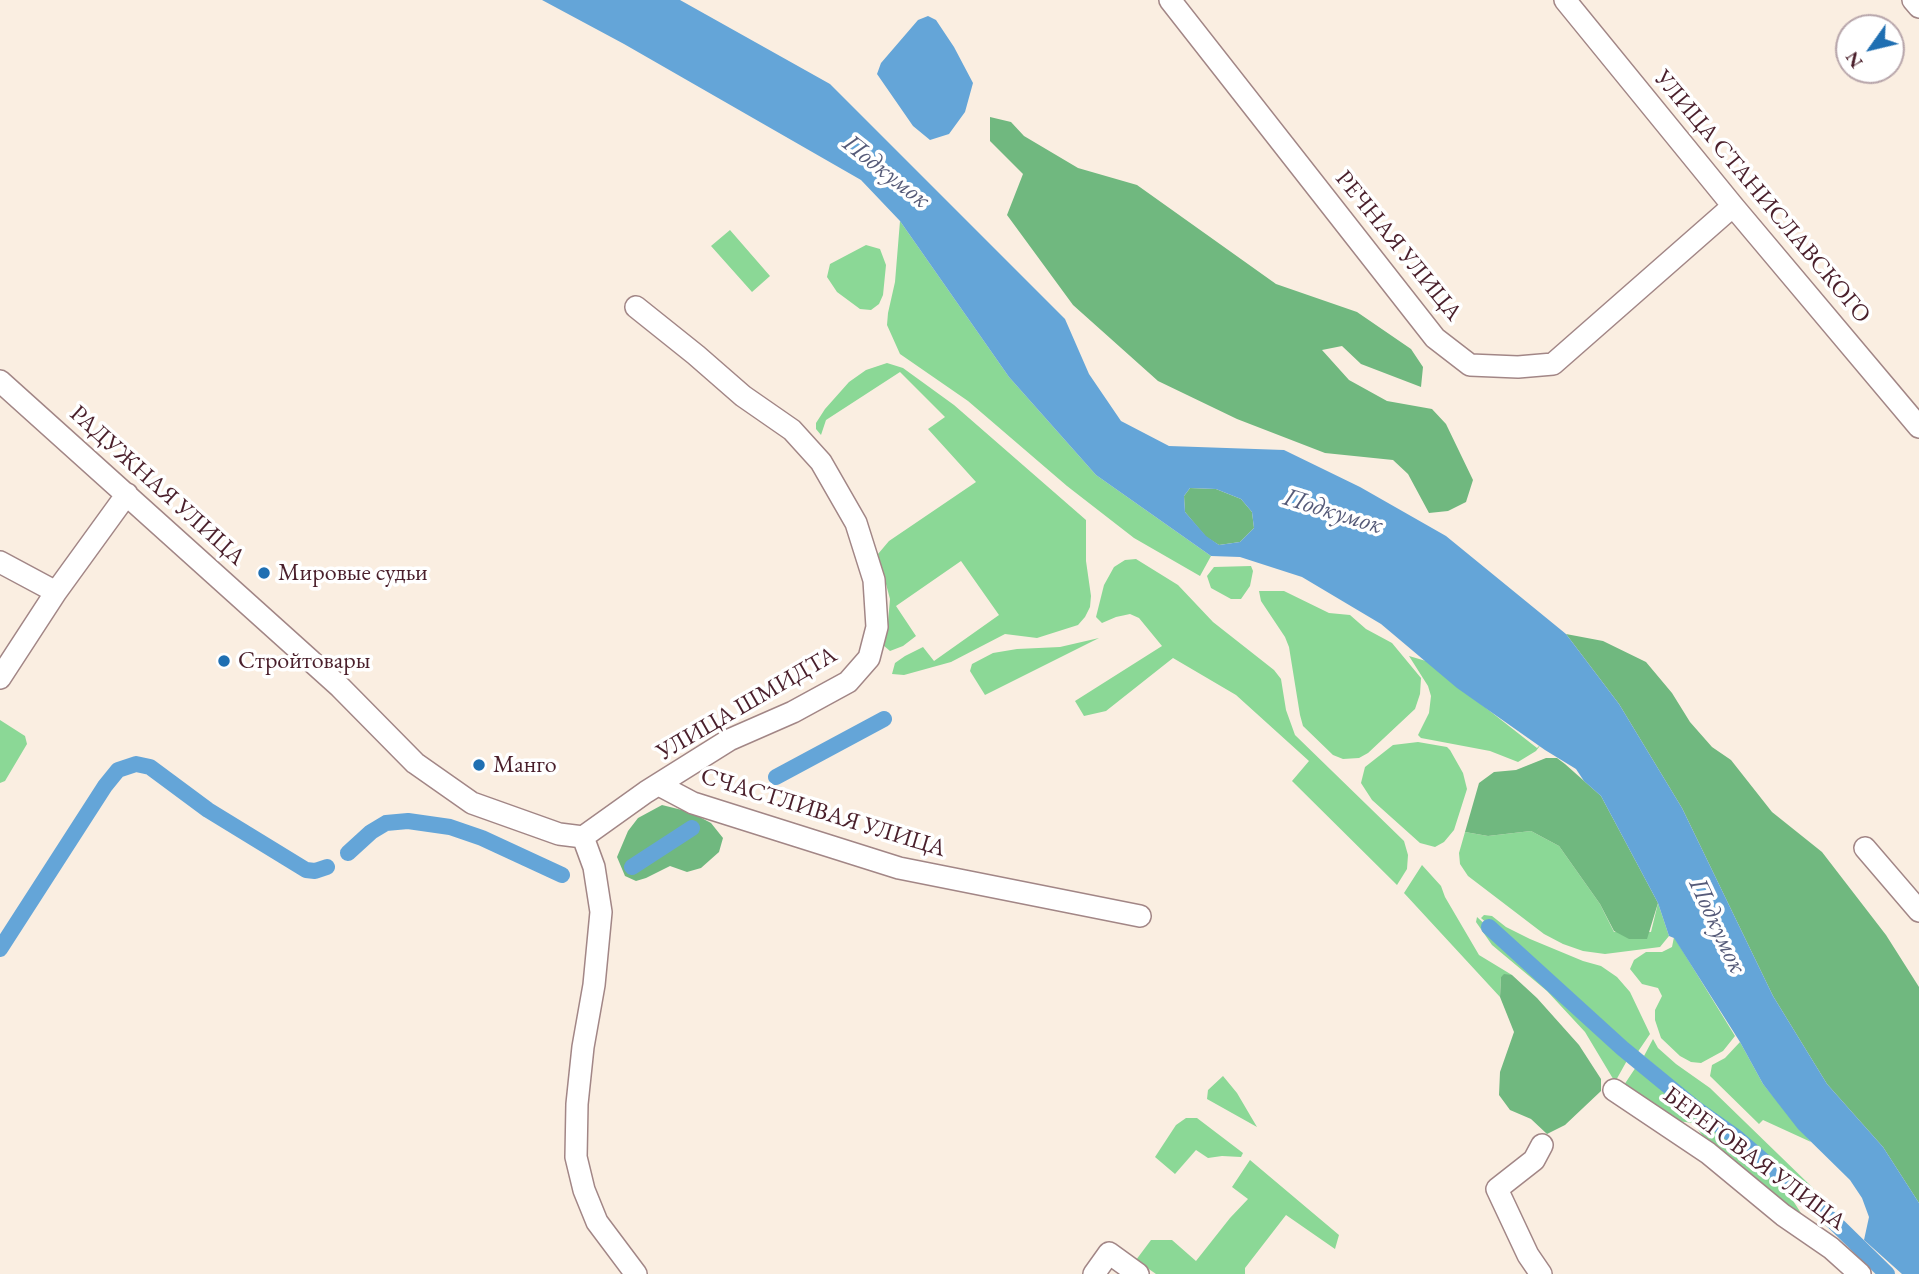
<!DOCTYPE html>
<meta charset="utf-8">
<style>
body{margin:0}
#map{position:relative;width:1919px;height:1274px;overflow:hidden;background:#faeee1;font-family:"EB Garamond",serif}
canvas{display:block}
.north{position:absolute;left:1835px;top:14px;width:70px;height:70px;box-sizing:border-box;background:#fff;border:2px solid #b7a5aa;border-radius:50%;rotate:236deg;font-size:19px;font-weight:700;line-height:28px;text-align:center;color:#4a1f2b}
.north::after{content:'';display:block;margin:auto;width:24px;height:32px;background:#1f6fb2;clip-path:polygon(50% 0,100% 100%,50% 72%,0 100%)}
</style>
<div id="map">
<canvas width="1919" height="1274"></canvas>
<div class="north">N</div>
</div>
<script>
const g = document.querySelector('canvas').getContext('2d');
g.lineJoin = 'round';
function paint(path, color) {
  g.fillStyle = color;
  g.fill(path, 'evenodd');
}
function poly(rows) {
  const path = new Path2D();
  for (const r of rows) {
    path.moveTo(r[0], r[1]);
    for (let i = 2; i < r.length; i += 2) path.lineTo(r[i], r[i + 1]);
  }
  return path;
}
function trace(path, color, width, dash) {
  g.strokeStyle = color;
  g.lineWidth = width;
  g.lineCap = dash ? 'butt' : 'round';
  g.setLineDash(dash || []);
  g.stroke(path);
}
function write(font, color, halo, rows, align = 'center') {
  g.font = font + ' "EB Garamond",serif';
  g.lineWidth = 7;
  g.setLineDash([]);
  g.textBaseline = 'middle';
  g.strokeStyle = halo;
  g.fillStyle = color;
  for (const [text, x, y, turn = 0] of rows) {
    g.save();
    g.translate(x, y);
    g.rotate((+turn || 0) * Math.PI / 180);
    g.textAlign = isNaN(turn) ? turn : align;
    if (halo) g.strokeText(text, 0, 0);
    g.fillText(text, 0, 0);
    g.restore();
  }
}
const green = poly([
 [900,221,1009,377,1096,475,1211,556,1200,576,1134,538,1067,486,968,401,900,354,887,325,888,313,895,282],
 [730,230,770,276,752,292,711,246],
 [866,245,880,249,886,265,883,295,879,304,871,310,860,309,837,292,827,277,830,264],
 [887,363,903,368,954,405,1086,520,1086,561,1091,596,1090,607,1085,617,1078,625,1037,638,1005,634,951,662,904,675,892,674,895,663,905,656,923,647,934,661,999,615,961,561,896,606,916,636,903,646,890,651,883,645,888,622,890,599,878,554,889,541,976,482,928,429,945,417,900,372,826,420,821,435,816,429,816,423,825,409,849,382,866,370],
 [1136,559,1178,585,1213,622,1274,670,1281,679,1286,710,1295,735,1404,841,1408,855,1407,869,1397,885,1292,781,1309,761,1236,695,1173,658,1106,711,1084,716,1075,701,1162,646,1139,618,1130,614,1116,617,1102,623,1096,617,1104,585,1114,567,1125,560],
 [1251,566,1253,571,1250,586,1241,599,1231,599,1211,588,1207,576,1214,567],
 [1259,591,1284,591,1329,613,1350,615,1366,629,1392,643,1421,678,1420,694,1415,709,1368,753,1359,758,1343,759,1333,755,1303,726,1300,715,1289,647,1285,637,1261,601],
 [1099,638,985,695,970,671,972,664,993,653,1017,649,1060,647],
 [1409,656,1426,661,1537,748,1542,743,1536,751,1518,762,1490,751,1421,738,1418,735,1429,713,1431,696,1428,686],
 [0,720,25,736,27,744,5,781,0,783],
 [1418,742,1447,747,1450,750,1463,773,1467,789,1454,830,1444,842,1435,847,1420,843,1372,800,1361,783,1365,767,1393,745],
 [1531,831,1559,846,1600,904,1614,932,1651,932,1658,903,1669,936,1660,947,1605,954,1583,951,1563,944,1544,934,1468,876,1460,864,1459,853,1465,832,1488,836],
 [1422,865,1441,886,1445,897,1479,955,1512,975,1501,977,1500,997,1404,893],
 [1484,915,1492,916,1506,927,1530,939,1583,961,1601,966,1617,977,1630,992,1650,1034,1635,1056,1481,918],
 [1477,917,1629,1057,1615,1082,1585,1032,1547,991,1492,945,1476,922],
 [1674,937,1735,1036,1723,1051,1701,1063,1691,1062,1680,1056,1661,1038,1655,1020,1655,1010,1662,996,1658,988,1642,984,1630,969,1634,960,1646,952,1662,952,1672,947],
 [1653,1039,1658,1048,1676,1064,1710,1088,1813,1188,1825,1212,1644,1056],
 [1740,1042,1763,1084,1811,1142,1763,1120,1759,1124,1710,1076,1712,1065,1725,1058],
 [1640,1061,1688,1101,1788,1193,1810,1227,1713,1149,1693,1123,1677,1121,1624,1085],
 [1223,1076,1237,1093,1257,1127,1207,1099,1208,1090],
 [1186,1118,1197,1118,1243,1153,1241,1157,1222,1156,1208,1158,1196,1150,1175,1174,1155,1157,1176,1125],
 [1250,1160,1339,1235,1335,1249,1286,1215,1245,1268,1245,1274,1156,1274,1136,1260,1151,1240,1172,1240,1196,1261,1230,1218,1248,1199,1232,1187]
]);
const forest = poly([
 [990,117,1011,122,1024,136,1078,168,1137,185,1276,284,1357,312,1411,349,1423,367,1421,387,1361,364,1342,346,1322,350,1349,380,1387,401,1432,409,1446,424,1473,480,1466,502,1448,511,1429,513,1408,474,1393,460,1325,453,1237,419,1158,381,1073,305,1007,215,1023,174,990,141],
 [1190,488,1216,489,1241,499,1252,512,1254,528,1240,542,1219,545,1206,537,1185,512,1184,496],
 [1566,634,1603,641,1646,662,1672,693,1690,722,1712,747,1731,760,1772,812,1822,852,1886,935,1919,987,1919,1203,1883,1147,1827,1084,1773,996,1682,808,1619,704],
 [1546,758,1557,758,1565,764,1601,796,1658,903,1647,939,1629,939,1614,931,1600,904,1559,846,1531,831,1488,836,1465,832,1479,783,1494,772,1516,770],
 [662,805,690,812,711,823,723,838,719,852,701,868,687,872,670,866,646,878,636,881,625,876,617,857,628,831,638,818],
 [1504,974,1512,975,1537,998,1579,1045,1601,1079,1601,1091,1565,1125,1547,1134,1531,1119,1510,1110,1499,1095,1500,1072,1514,1032,1500,997,1501,977]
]);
const water = poly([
 [542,0,680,0,830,84,1065,319,1089,374,1121,421,1169,446,1284,450,1360,487,1446,536,1566,634,1619,704,1682,808,1773,996,1827,1084,1883,1147,1919,1203,1919,1274,1902,1274,1864,1240,1869,1217,1862,1198,1850,1180,1798,1129,1763,1084,1740,1042,1674,938,1669,936,1658,903,1601,796,1584,781,1576,769,1545,750,1457,688,1381,624,1302,577,1240,557,1211,556,1096,475,1009,377,900,221,861,180,624,44],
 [1190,488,1216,489,1241,499,1252,512,1254,528,1240,542,1219,545,1206,536,1185,512,1184,496],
 [928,16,936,20,954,47,973,83,965,112,949,134,930,140,913,126,877,74,881,63,918,20],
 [1849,1231,1892,1274,1882,1274,1844,1236]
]);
const canal = poly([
 [776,777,884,719],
 [348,853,371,832,386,823,408,821,450,827,482,838,562,875],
 [632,867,692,828],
 [1489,927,1622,1048,1695,1108,1736,1137,1836,1224,1887,1274],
 [0,949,105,786,118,770,136,764,150,767,208,810,306,870,315,871,327,867]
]);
const minor = poly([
 [1170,0,1435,338,1470,365,1518,367,1553,364,1733,206],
 [1565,0,1733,206,1919,427],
 [1913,0,1919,7],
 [0,381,340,687,415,763,472,803,559,834,583,837],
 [0,562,56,592],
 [0,678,56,592,127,494],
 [659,785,693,803,899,868,1140,916],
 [583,837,646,792,729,740,793,712,848,682,869,658,877,627,874,580,856,523,821,462,792,430,743,396,696,355,636,307],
 [583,837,594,867,601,912,594,985,583,1047,577,1104,576,1157,584,1190,597,1222,636,1274],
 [1865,848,1919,911],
 [1614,1090,1708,1153,1783,1215,1831,1248,1860,1274],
 [1094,1274,1109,1253,1138,1274],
 [1541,1274,1528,1255,1497,1189,1534,1160,1542,1145]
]);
const markers = [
 [264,573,7,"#1f6fb2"],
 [224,661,7,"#1f6fb2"],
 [479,765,7,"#1f6fb2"]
];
const streetNames = [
 ["УЛИЦА СТАНИСЛАВСКОГО",1762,197,50],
 ["РЕЧНАЯ УЛИЦА",1398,246,51],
 ["РАДУЖНАЯ УЛИЦА",157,486,42],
 ["УЛИЦА ШМИДТА",747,704,-30],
 ["СЧАСТЛИВАЯ УЛИЦА",823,813,17],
 ["БЕРЕГОВАЯ УЛИЦА",1754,1159,37]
];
const poiNames = [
 ["Мировые судьи",278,573],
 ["Стройтовары",238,661],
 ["Манго",493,765]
];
const waterNames = [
 ["Подкумок",886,172,38],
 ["Подкумок",1333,512,17],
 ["Подкумок",1717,926,65]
];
paint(green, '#8bd896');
paint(forest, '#70b87f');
paint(water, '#64a5d8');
trace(canal, '#64a5d8', 16);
trace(minor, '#a28686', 24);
trace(minor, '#fff', 21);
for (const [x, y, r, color] of markers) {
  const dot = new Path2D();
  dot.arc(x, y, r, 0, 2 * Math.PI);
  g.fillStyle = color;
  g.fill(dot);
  trace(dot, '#fff', 2.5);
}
write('24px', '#4a1f2b', '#fff', streetNames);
write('24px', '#4a1f2b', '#fff', poiNames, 'left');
write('italic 26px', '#565b79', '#fff', waterNames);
</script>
